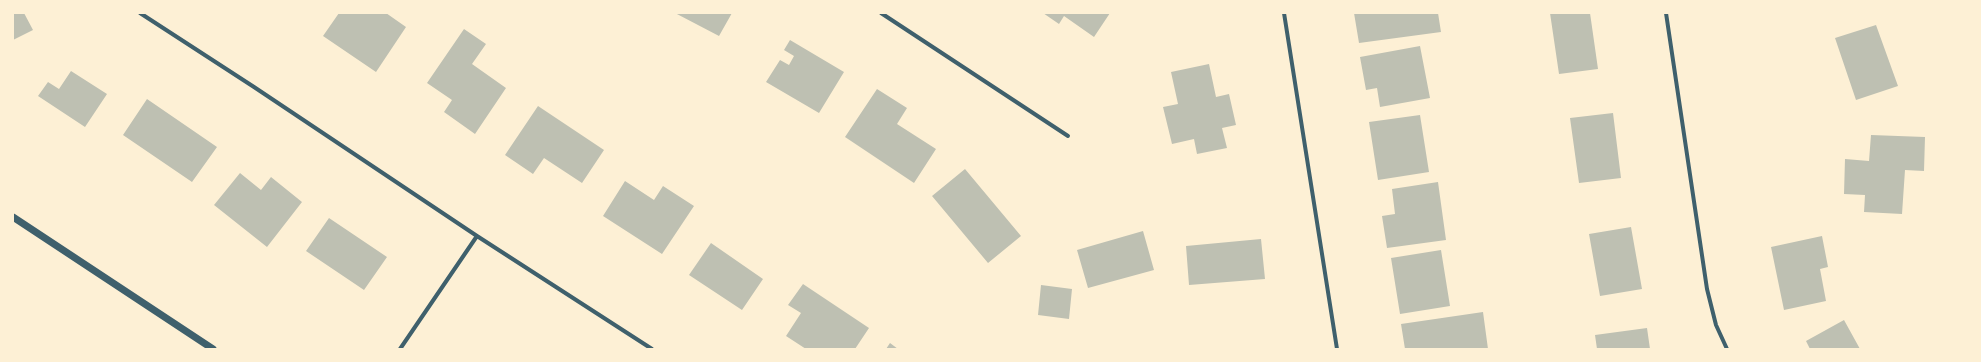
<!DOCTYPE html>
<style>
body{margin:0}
#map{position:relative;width:1981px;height:362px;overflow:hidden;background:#fdf0d5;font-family:Inter,sans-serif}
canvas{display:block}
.frame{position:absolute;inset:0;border:14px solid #fdf0d5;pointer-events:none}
</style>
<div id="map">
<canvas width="1981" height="362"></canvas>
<div class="frame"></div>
</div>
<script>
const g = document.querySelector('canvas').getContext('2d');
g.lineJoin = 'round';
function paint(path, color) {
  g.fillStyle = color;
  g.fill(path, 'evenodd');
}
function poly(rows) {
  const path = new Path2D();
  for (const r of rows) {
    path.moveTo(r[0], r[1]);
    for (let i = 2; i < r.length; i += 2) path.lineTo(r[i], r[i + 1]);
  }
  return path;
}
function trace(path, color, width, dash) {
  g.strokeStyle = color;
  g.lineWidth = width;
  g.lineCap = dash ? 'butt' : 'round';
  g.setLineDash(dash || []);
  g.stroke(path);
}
const building = poly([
 [13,13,24,13,33,30,13,40],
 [339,13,386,13,406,27,376,72,323,36],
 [675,13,732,13,719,36],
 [1043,13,1110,13,1094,37,1064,16,1059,24],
 [1354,13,1438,13,1441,32,1359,43],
 [1550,13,1590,13,1598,69,1559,74],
 [1876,25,1898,86,1856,100,1835,38],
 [464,29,486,44,472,64,506,88,475,134,444,112,452,100,427,83],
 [790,40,844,72,819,113,766,82,780,60,789,65,794,56,784,50],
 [1420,46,1430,98,1380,107,1377,88,1366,90,1360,57],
 [1209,64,1216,97,1229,94,1236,125,1222,128,1227,148,1197,154,1194,139,1172,144,1163,107,1178,104,1171,72],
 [71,71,107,94,85,127,38,96,48,82,59,89],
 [877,89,907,108,897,124,936,149,914,183,845,137],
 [147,99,217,147,192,182,123,135],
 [538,106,604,150,582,183,544,158,533,174,505,155],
 [1613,113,1621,178,1579,183,1570,118],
 [1420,115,1429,172,1378,180,1369,122],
 [1871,135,1925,137,1924,171,1905,170,1902,214,1864,212,1865,195,1844,194,1845,159,1869,161],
 [965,169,1021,236,988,263,932,196],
 [240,173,261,190,271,177,302,202,267,247,214,205],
 [625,181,654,200,663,186,694,206,662,254,603,216],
 [1438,182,1446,240,1387,248,1382,216,1395,214,1392,189],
 [329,218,387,257,364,290,306,251],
 [1631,227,1642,289,1600,296,1589,234],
 [1143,231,1154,270,1088,288,1077,250],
 [1822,236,1828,267,1820,269,1826,301,1784,310,1771,247],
 [1261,239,1265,279,1189,285,1186,246],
 [711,243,763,279,742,310,689,275],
 [1441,250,1450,306,1400,314,1391,258],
 [803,284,869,328,855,349,806,349,786,336,801,313,788,305],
 [1041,285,1072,289,1069,319,1038,315],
 [1483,312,1488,349,1405,349,1401,324],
 [1844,320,1860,349,1810,349,1806,341],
 [1647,328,1650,349,1597,349,1595,335],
 [890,343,898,349,886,349]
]);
const minor = poly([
 [140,13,254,87,477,236,652,349],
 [881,13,1068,136],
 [1284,13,1337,349],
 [1666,13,1707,289,1716,325,1727,349],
 [400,349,477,236]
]);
const tertiary = poly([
 [13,217,213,349]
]);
paint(building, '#bec0b2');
trace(minor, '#3f606c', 4);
trace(tertiary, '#3f606c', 7);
</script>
